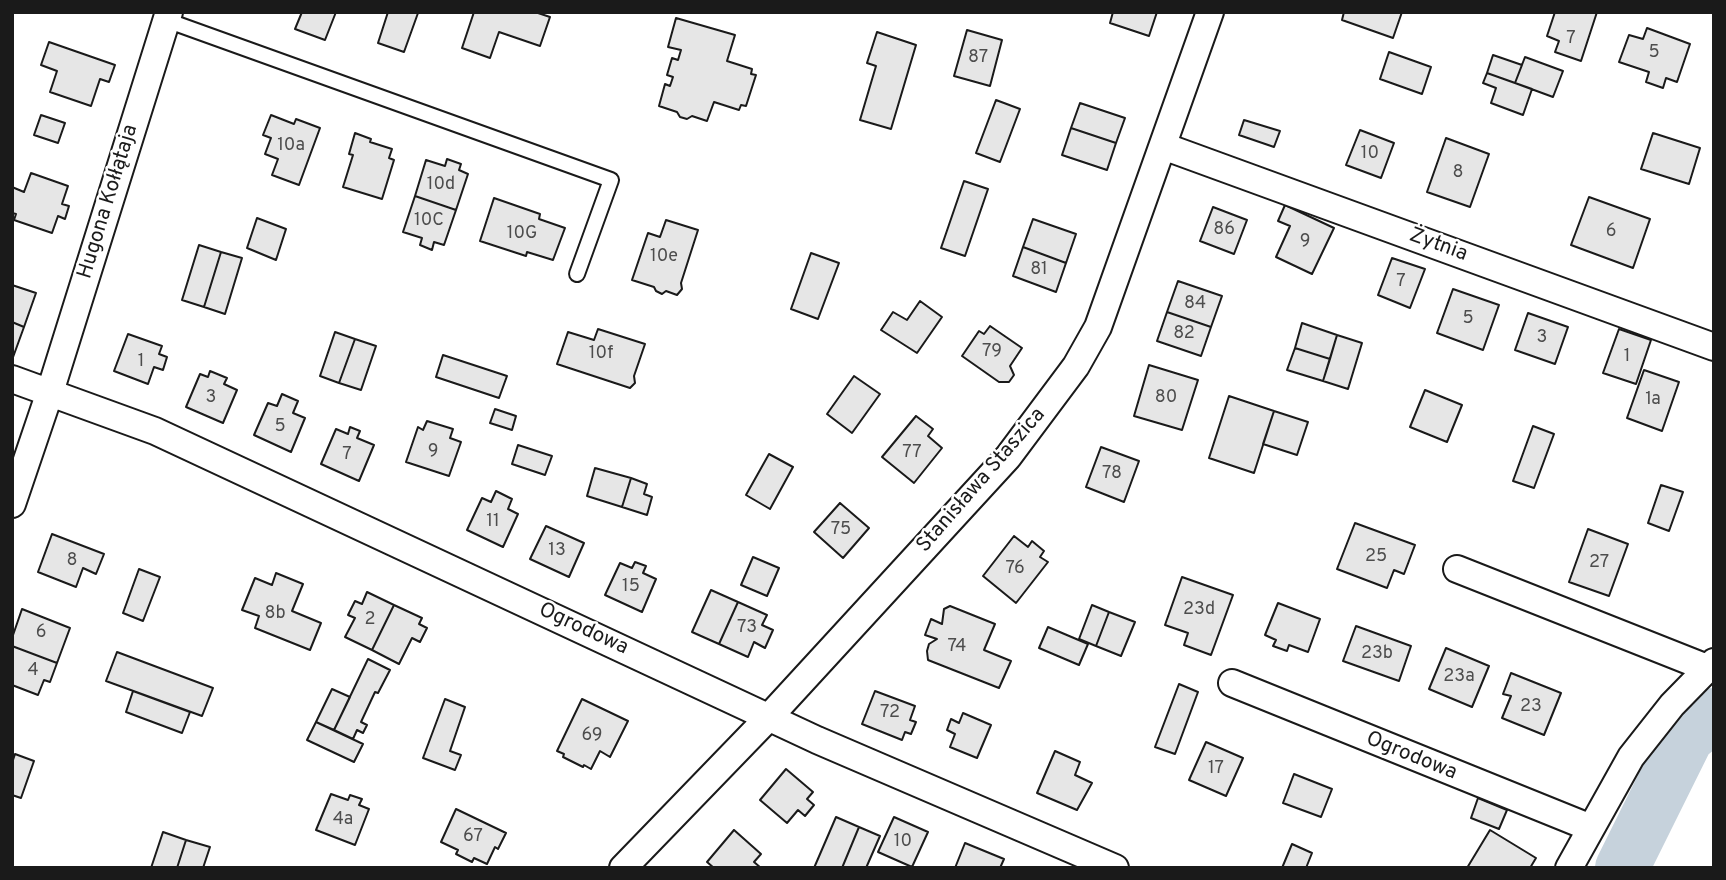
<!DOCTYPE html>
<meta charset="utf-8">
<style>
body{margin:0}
#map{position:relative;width:1726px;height:880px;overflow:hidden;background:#fff;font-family:Overpass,sans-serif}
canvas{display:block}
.frame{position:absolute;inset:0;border:14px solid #1a1a1a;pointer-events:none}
</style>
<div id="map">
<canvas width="1726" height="880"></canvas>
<div class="frame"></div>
</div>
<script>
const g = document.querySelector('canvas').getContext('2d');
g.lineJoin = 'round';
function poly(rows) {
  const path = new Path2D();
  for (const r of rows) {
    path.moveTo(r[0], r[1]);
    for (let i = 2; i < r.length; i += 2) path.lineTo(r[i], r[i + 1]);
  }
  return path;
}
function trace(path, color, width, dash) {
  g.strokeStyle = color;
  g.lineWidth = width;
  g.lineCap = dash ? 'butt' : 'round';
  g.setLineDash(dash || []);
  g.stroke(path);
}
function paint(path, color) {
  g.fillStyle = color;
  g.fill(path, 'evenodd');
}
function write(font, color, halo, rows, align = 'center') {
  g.font = font + ' Overpass,sans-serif';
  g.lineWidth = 5;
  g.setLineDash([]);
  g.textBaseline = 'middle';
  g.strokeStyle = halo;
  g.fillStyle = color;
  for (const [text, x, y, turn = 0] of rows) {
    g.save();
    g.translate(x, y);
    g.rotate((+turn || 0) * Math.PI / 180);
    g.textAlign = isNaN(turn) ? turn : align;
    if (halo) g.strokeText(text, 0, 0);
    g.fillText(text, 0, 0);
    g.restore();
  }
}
const river = poly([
 [1622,868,1687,737,1714,715]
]);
const building = poly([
 [302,12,336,12,325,40,295,29,302,12],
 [388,12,418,13,404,52,378,43,388,12],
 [474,12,535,12,550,17,540,46,499,32,490,58,462,48,474,12],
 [1113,12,1157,12,1149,36,1110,23,1113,12],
 [1344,12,1402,12,1393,38,1342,20,1344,12],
 [1555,12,1597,12,1581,61,1555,52,1559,41,1547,36,1555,12],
 [676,18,735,35,727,61,752,69,751,74,756,75,746,106,741,105,739,110,714,102,707,121,692,116,687,119,680,117,677,112,659,106,665,84,670,86,673,77,667,75,672,58,678,60,681,50,668,47,676,18],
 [1647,28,1690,44,1677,82,1666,78,1663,88,1646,82,1649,72,1619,62,1629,35,1643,39,1647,28],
 [967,30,1002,40,990,86,954,76,967,30],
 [877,32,916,45,891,129,860,120,876,66,867,63,877,32],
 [49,42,115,65,109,82,100,79,91,106,50,92,57,71,41,65,49,42],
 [1389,52,1431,67,1422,94,1380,79,1389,52],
 [1493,55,1522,65,1515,83,1487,73,1493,55],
 [1525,57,1563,71,1553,97,1515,83,1525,57],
 [1487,73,1532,89,1523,115,1491,103,1496,88,1483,83,1487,73],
 [996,100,1020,109,1000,162,976,153,996,100],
 [1080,103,1125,118,1116,143,1071,128,1080,103],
 [41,115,65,123,58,143,34,135,41,115],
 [271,115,294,124,296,119,320,128,299,185,272,175,278,159,265,154,271,138,263,135,271,115],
 [1244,120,1280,131,1274,147,1239,135,1244,120],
 [1071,128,1116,143,1107,170,1062,155,1071,128],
 [1360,130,1394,143,1381,178,1346,165,1360,130],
 [355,133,371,139,370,142,392,149,389,158,394,160,382,199,343,187,353,155,349,154,355,133],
 [1653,133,1700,148,1689,184,1641,169,1653,133],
 [1446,138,1489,154,1470,207,1427,192,1446,138],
 [447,159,461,164,459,170,468,174,456,210,415,196,426,160,445,166,447,159],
 [31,173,68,186,62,204,69,206,65,219,58,216,52,233,14,220,16,214,12,213,12,187,24,192,31,173],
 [964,181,988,189,965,256,941,248,964,181],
 [415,196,456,210,444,245,434,242,432,250,420,245,422,238,403,232,415,196],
 [1589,197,1650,219,1633,268,1571,245,1589,197],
 [494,198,540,214,539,219,565,228,553,260,527,252,526,256,480,241,494,198],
 [1285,205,1334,228,1312,274,1276,257,1290,226,1278,221,1285,205],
 [1213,207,1247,220,1234,254,1200,241,1213,207],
 [257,218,286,229,276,260,247,248,257,218],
 [1033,219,1076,234,1066,263,1023,247,1033,219],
 [666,220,698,230,681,283,682,289,677,295,666,291,662,294,656,291,654,287,632,280,648,233,660,237,666,220],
 [199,245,221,252,204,307,182,300,199,245],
 [1023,247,1066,263,1056,292,1013,276,1023,247],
 [221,252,242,258,225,314,204,307,221,252],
 [811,253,839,263,818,319,791,309,811,253],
 [1392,258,1425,269,1410,308,1378,295,1392,258],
 [1178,281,1222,296,1211,327,1167,312,1178,281],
 [12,285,36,293,24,327,12,322,12,285],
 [1453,289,1499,305,1483,350,1437,333,1453,289],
 [920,301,942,317,917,353,881,330,893,312,907,320,920,301],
 [1167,312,1211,327,1201,356,1157,341,1167,312],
 [1528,313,1568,327,1555,364,1515,350,1528,313],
 [12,322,24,327,12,360,12,322],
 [1302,323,1337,335,1330,359,1295,348,1302,323],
 [990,326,1022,348,1010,366,1014,375,1009,382,999,382,962,356,979,331,984,334,990,326],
 [598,329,645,344,634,376,635,383,630,388,557,364,568,332,594,340,598,329],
 [1619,329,1651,340,1636,384,1603,373,1619,329],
 [335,332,355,339,339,383,320,376,335,332],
 [128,334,162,346,159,354,167,357,163,370,154,367,148,384,114,371,128,334],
 [1337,335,1362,343,1348,389,1323,381,1337,335],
 [355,339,376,346,361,390,339,383,355,339],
 [1295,348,1330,359,1323,381,1287,370,1295,348],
 [443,355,507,376,499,398,436,377,443,355],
 [1149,365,1198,380,1182,430,1134,416,1149,365],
 [1644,370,1679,382,1662,431,1627,418,1644,370],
 [210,371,227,378,224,384,237,390,223,423,186,407,200,374,208,377,210,371],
 [854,376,880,394,852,433,827,414,854,376],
 [1425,390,1462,405,1447,442,1410,427,1425,390],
 [282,394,298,401,293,413,305,418,291,452,254,435,268,403,277,406,282,394],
 [1229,396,1274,411,1254,473,1209,458,1229,396],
 [495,409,516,416,512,430,490,423,495,409],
 [1274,411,1308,422,1297,455,1263,444,1274,411],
 [916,416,933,429,928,436,942,448,914,483,882,457,916,416],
 [427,421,453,429,450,438,461,442,449,476,406,462,418,427,423,430,427,421],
 [1533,426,1554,434,1534,488,1513,481,1533,426],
 [350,427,360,431,357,438,374,445,359,481,321,464,336,429,348,434,350,427],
 [518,445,552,456,545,475,512,464,518,445],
 [1101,447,1139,461,1124,502,1086,487,1101,447],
 [769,454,793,467,770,509,746,495,769,454],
 [595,468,631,478,622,507,587,496,595,468],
 [631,478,647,484,644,494,652,497,647,515,622,507,631,478],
 [1661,485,1683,492,1669,531,1648,523,1661,485],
 [496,491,512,499,508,509,518,514,503,547,467,530,482,498,491,502,496,491],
 [840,503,869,528,843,558,814,532,840,503],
 [1355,523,1415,545,1404,574,1394,570,1387,588,1337,569,1355,523],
 [546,526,584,543,569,577,530,559,546,526],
 [1588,529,1628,544,1609,596,1569,582,1588,529],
 [52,534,104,554,96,574,83,568,76,587,38,572,52,534],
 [1014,536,1028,547,1032,541,1044,551,1040,557,1048,562,1016,603,983,576,1014,536],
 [753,557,779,568,767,596,741,585,753,557],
 [635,562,646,566,643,573,656,579,642,612,605,595,620,563,632,568,635,562],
 [139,569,160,577,143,621,123,613,139,569],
 [276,573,303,584,292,611,321,623,310,650,255,628,259,616,242,610,255,578,272,585,276,573],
 [1182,577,1233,595,1211,655,1184,645,1188,633,1165,625,1182,577],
 [711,590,738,602,719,644,692,632,711,590],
 [367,592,394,605,372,650,345,637,355,618,348,615,355,601,362,604,367,592],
 [738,602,767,615,762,625,773,630,765,648,754,642,748,657,719,644,738,602],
 [1278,603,1320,619,1308,652,1289,645,1287,651,1273,646,1276,640,1265,635,1278,603],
 [394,605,422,618,419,624,427,628,420,642,412,638,399,664,372,650,394,605],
 [1092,605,1109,612,1096,646,1079,639,1092,605],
 [950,606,995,624,984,650,1011,661,999,688,928,660,927,651,929,644,937,639,925,635,931,619,942,624,944,609,950,606],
 [22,609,70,628,57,663,12,646,12,638,22,609],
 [1109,612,1135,622,1121,656,1096,646,1109,612],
 [1356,626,1411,646,1399,681,1343,661,1356,626],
 [1048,627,1088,644,1079,665,1039,648,1048,627],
 [12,646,57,663,50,682,44,680,38,695,12,685,12,646],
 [1446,648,1489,666,1472,707,1429,689,1446,648],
 [117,652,213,688,202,716,106,681,117,652],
 [368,659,390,670,378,693,375,692,361,722,367,725,363,733,357,730,353,739,334,730,368,659],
 [1511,673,1561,693,1544,735,1502,718,1511,696,1503,694,1511,673],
 [1179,684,1198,692,1175,754,1155,747,1179,684],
 [332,689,350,697,334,730,316,722,332,689],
 [133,691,190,712,182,733,126,712,133,691],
 [875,691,915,706,910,720,916,722,911,734,905,732,902,740,862,724,875,691],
 [445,699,465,707,450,751,461,755,455,770,423,758,445,699],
 [582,699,628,721,610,757,600,751,591,769,584,765,583,767,563,757,564,754,557,751,582,699],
 [963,713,991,725,977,758,950,747,955,734,947,730,951,719,959,723,963,713],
 [316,722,363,744,354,762,307,740,316,722],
 [1206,742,1243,758,1226,796,1189,780,1206,742],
 [1055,751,1080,762,1075,775,1092,783,1077,810,1037,793,1055,751],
 [15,754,34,761,21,798,12,795,12,763,15,754],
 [786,769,813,792,807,799,814,805,805,816,798,810,787,823,760,800,786,769],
 [1294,774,1332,789,1321,817,1283,803,1294,774],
 [331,794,348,800,350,795,362,799,359,805,369,809,355,845,316,830,331,794],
 [1478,798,1507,810,1499,829,1471,818,1478,798],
 [456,809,506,833,498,849,495,847,487,864,474,858,472,862,456,854,458,850,441,842,456,809],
 [836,817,859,827,842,868,814,868,836,817],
 [894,817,928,832,912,867,878,852,894,817],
 [859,827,880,836,866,868,842,868,859,827],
 [734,830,761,854,754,862,761,868,714,868,707,862,734,830],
 [1490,830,1536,858,1530,868,1467,868,1490,830],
 [163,832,186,840,177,868,151,868,163,832],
 [186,840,210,847,203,868,177,868,186,840],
 [965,843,1004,859,1000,868,955,868,965,843],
 [1292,844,1312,853,1306,868,1282,868,1292,844]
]);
const lane = poly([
 [166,20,611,180,577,274]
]);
const street = poly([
 [1163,146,1714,347],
 [12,379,155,431,817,740,1115,868],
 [12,504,50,392,169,12],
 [1457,569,1707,668],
 [1232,683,1591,828],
 [623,868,770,716,1008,457,1076,366,1098,327,1210,12],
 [1569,868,1631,757,1672,705,1714,662]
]);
const numberNames = [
 ["7",1571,39],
 ["5",1654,53],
 ["87",978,58],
 ["10a",291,146],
 ["10",1370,154],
 ["8",1458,173],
 ["10d",441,185],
 ["10C",429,221],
 ["86",1224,230],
 ["6",1611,232],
 ["10G",522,234],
 ["9",1305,242],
 ["10e",664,257],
 ["81",1039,270],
 ["7",1401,282],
 ["84",1195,304],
 ["5",1468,319],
 ["82",1184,334],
 ["3",1542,338],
 ["79",992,352],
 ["10f",601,354],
 ["1",1627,357],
 ["1",141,362],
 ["3",211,398],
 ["80",1166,398],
 ["1a",1653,400],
 ["5",280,427],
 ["9",433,452],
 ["77",912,453],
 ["7",347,455],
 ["78",1112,474],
 ["11",493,522],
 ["75",841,530],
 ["13",557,551],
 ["25",1376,557],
 ["8",72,561],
 ["27",1599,563],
 ["76",1015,569],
 ["15",631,587],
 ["23d",1199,610],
 ["8b",275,614],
 ["2",370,620],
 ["73",747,628],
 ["6",41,633],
 ["74",957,647],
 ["23b",1377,654],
 ["4",33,671],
 ["23a",1459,677],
 ["23",1531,707],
 ["72",890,713],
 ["69",592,736],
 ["17",1216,769],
 ["4a",343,820],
 ["67",473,837],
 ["10",903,842]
];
const streetNames = [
 ["Hugona Kołłątaja",109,202,-73],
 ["Żytnia",1438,246,20],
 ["Stanisława Staszica",982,481,-49],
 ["Ogrodowa",583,630,25],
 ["Ogrodowa",1411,757,22]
];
trace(river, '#c6d2dc', 54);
paint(building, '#e6e6e6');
trace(building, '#1a1a1a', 2);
trace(lane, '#1a1a1a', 18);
trace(street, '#1a1a1a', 30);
trace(lane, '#fff', 14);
trace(street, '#fff', 26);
write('18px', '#4d4d4d', null, numberNames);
write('21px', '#1a1a1a', '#fff', streetNames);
</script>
